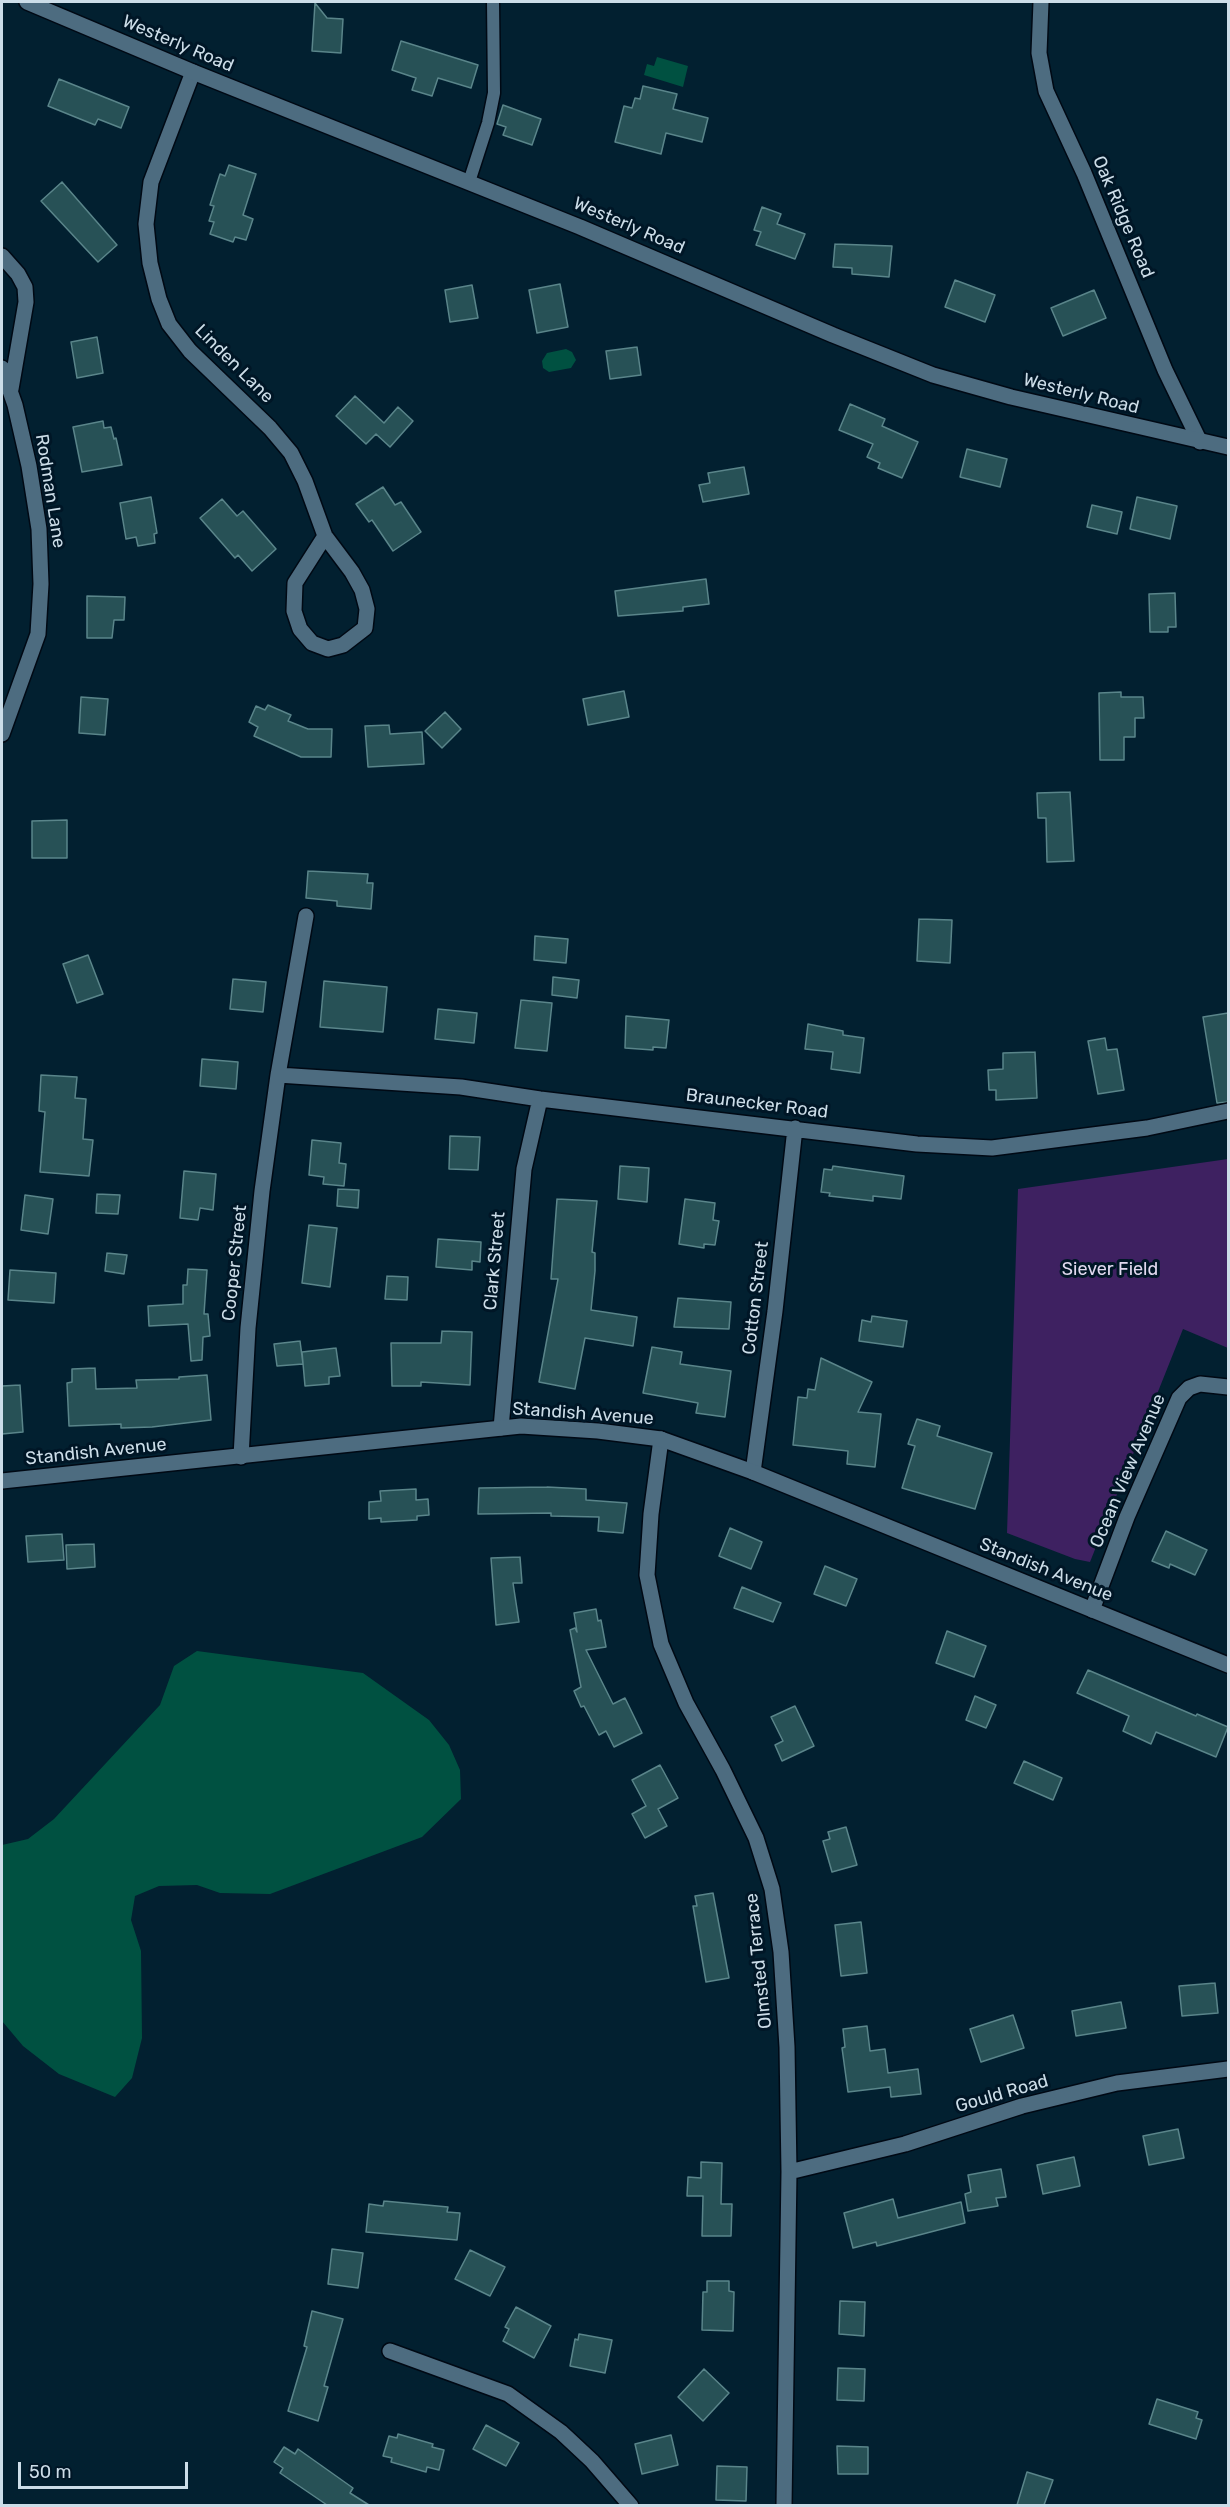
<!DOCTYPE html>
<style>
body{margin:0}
#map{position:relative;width:1230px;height:2507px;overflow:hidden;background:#022030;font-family:Rubik,sans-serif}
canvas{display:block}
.frame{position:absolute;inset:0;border:3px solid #ccdde8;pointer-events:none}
.scale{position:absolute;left:18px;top:2462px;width:170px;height:27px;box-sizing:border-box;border:3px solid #ccdde8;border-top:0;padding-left:8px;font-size:18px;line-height:21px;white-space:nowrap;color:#ccdde8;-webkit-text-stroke:4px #001626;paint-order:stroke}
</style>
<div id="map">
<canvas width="1230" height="2507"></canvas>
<div class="frame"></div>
<div class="scale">50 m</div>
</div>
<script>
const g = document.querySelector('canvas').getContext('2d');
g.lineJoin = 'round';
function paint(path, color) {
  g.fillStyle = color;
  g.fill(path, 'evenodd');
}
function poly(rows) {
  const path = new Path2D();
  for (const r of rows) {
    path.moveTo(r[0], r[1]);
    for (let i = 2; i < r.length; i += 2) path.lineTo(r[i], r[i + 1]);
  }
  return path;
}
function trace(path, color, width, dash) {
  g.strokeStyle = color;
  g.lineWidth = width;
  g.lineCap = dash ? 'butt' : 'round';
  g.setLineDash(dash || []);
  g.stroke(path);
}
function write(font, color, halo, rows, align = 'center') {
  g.font = font + ' Rubik,sans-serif';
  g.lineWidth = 6;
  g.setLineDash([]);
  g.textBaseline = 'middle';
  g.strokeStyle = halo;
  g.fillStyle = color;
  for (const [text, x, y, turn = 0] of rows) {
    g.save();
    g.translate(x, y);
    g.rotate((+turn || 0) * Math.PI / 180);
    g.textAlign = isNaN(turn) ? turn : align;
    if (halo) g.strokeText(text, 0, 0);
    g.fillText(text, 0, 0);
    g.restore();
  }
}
const green = poly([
 [1228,1159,1228,1348,1183,1329,1090,1562,1075,1559,1007,1533,1018,1189]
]);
const water = poly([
 [657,57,688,66,683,87,644,75,647,64,654,66],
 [566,349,572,352,576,360,571,368,549,372,543,368,542,361,547,353],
 [197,1651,363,1673,429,1720,449,1745,460,1770,461,1799,422,1837,270,1894,220,1893,197,1885,159,1886,135,1896,131,1920,141,1951,142,2038,132,2078,115,2097,59,2074,23,2046,2,2021,2,1845,28,1839,54,1819,160,1705,174,1666]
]);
const building = poly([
 [315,3,327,18,343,19,341,53,312,51,315,3],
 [401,41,478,65,471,88,438,78,432,96,412,90,416,78,392,70,401,41],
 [59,79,129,107,121,128,98,119,95,125,48,106,59,79],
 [643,86,677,94,673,109,708,118,702,142,666,133,661,154,615,142,624,106,632,108,635,98,640,99,643,86],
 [503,105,541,119,532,145,503,135,506,127,497,124,503,105],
 [229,165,256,174,243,215,253,219,246,240,235,237,233,242,210,234,214,222,209,221,214,206,210,205,220,174,225,176,229,165],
 [62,182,117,245,98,262,41,201,62,182],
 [762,207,781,214,777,224,805,234,795,259,756,245,761,232,754,230,762,207],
 [835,244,892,246,889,277,852,274,852,268,833,267,835,244],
 [955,280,995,295,985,322,945,307,955,280],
 [560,284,568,327,537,333,529,290,560,284],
 [472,285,478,318,450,322,445,290,472,285],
 [1094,290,1106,318,1063,336,1051,308,1094,290],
 [97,337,103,373,77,378,71,342,97,337],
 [637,347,641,375,610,379,606,351,637,347],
 [355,396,384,423,398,407,413,421,390,447,376,434,366,444,336,416,355,396],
 [850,404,885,419,882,426,918,442,902,478,878,468,880,463,867,457,873,444,839,430,850,404],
 [103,421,104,428,111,427,114,439,116,438,122,465,82,472,73,427,103,421],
 [967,449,1007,459,1000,487,960,477,967,449],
 [744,467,749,494,703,502,699,485,710,483,708,473,744,467],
 [383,487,395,505,401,502,421,532,393,551,372,520,369,522,356,504,383,487],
 [151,497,157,533,154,534,155,543,138,546,136,537,126,539,120,503,151,497],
 [1137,497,1177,506,1170,539,1130,529,1137,497],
 [222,499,237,516,243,511,276,549,252,571,238,555,235,558,200,518,222,499],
 [1092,505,1122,512,1117,534,1087,527,1092,505],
 [706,579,709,604,683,607,683,611,618,616,615,591,706,579],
 [1175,593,1176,627,1168,627,1168,632,1150,632,1149,594,1175,593],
 [87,596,125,597,124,620,114,620,112,638,87,638,87,596],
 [624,691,629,717,588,725,583,699,624,691],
 [1121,692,1121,697,1143,697,1144,718,1135,718,1135,737,1124,737,1124,760,1100,760,1099,693,1121,692],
 [81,697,108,699,105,735,79,733,81,697],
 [268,705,291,715,288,721,308,729,332,729,331,757,301,757,254,736,258,727,249,722,256,706,265,710,268,705],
 [445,712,461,729,442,748,425,731,445,712],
 [389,725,390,734,422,732,424,764,368,767,365,726,389,725],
 [1070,792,1074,861,1047,862,1046,818,1038,818,1037,793,1070,792],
 [67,820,67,858,32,858,32,821,67,820],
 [308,871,368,874,367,883,373,883,371,909,337,906,337,901,306,898,308,871],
 [919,919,952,920,950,963,917,961,919,919],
 [535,936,568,939,566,963,534,960,535,936],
 [88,955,103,994,77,1003,63,964,88,955],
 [553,977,579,980,577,998,552,995,553,977],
 [233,979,266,982,263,1012,230,1009,233,979],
 [324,981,387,987,383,1032,320,1027,324,981],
 [521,1000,552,1003,547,1051,515,1048,521,1000],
 [438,1009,477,1013,474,1043,435,1039,438,1009],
 [1228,1013,1228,1102,1217,1103,1203,1017,1228,1013],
 [626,1016,669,1020,666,1048,653,1047,653,1050,625,1048,626,1016],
 [808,1024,843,1031,843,1035,864,1038,860,1073,831,1069,833,1052,805,1049,808,1024],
 [1105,1038,1107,1050,1117,1049,1124,1090,1098,1094,1088,1041,1105,1038],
 [1035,1052,1037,1098,996,1100,996,1090,989,1090,988,1070,1003,1069,1003,1053,1035,1052],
 [202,1059,238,1062,236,1089,200,1086,202,1059],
 [41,1075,77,1077,75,1098,86,1099,83,1139,93,1140,89,1176,40,1172,45,1112,39,1111,41,1075],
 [450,1136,480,1137,478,1170,449,1169,450,1136],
 [312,1140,341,1143,339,1163,346,1164,344,1186,323,1184,324,1177,309,1175,312,1140],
 [620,1166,649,1168,647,1202,618,1199,620,1166],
 [833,1166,904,1176,901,1199,873,1196,873,1201,829,1196,830,1193,821,1192,824,1169,832,1170,833,1166],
 [184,1171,216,1174,213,1210,200,1208,198,1220,180,1218,184,1171],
 [338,1189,359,1190,358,1208,337,1206,338,1189],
 [97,1194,120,1195,118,1214,96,1213,97,1194],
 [25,1195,53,1199,48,1234,21,1230,25,1195],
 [557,1199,597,1201,592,1252,595,1253,595,1271,591,1310,637,1317,633,1346,585,1338,575,1389,539,1382,558,1279,551,1279,557,1199],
 [685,1199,715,1203,713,1220,719,1221,715,1245,704,1244,704,1248,679,1244,685,1199],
 [309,1225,337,1228,330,1287,302,1283,309,1225],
 [438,1239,481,1242,480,1262,472,1261,472,1270,436,1267,438,1239],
 [107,1253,127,1255,124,1274,105,1271,107,1253],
 [188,1269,207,1270,204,1314,208,1314,210,1336,203,1337,202,1360,191,1361,188,1324,149,1326,148,1306,183,1304,183,1285,187,1285,188,1269],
 [10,1270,56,1273,54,1303,8,1300,10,1270],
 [387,1276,408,1277,407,1300,385,1299,387,1276],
 [678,1298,731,1302,729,1329,674,1327,678,1298],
 [872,1316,907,1321,903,1347,859,1341,862,1320,871,1322,872,1316],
 [442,1331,472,1332,470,1385,421,1382,421,1386,392,1386,391,1343,441,1343,442,1331],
 [300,1341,303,1364,277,1366,274,1344,300,1341],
 [652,1347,682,1352,680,1364,731,1371,725,1417,696,1413,698,1403,643,1393,652,1347],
 [336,1348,340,1376,329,1377,329,1384,305,1386,302,1352,336,1348],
 [821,1358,872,1382,858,1412,881,1414,875,1467,847,1464,848,1451,793,1445,798,1397,807,1398,808,1389,815,1390,821,1358],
 [95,1368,96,1389,137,1388,136,1380,179,1379,179,1377,207,1375,211,1420,152,1427,121,1428,121,1424,69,1426,67,1383,72,1382,72,1369,95,1368],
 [20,1385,23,1432,2,1434,2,1386,20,1385],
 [917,1419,940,1426,937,1436,992,1453,975,1509,902,1488,915,1446,908,1444,917,1419],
 [547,1487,586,1489,586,1500,627,1503,623,1533,598,1531,599,1517,551,1516,551,1513,478,1514,479,1488,547,1487],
 [416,1489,416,1500,428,1499,429,1515,417,1516,417,1520,381,1522,381,1518,369,1519,369,1502,381,1501,380,1491,416,1489],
 [730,1528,762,1542,751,1569,719,1556,730,1528],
 [1166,1531,1207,1550,1195,1575,1170,1564,1169,1568,1152,1561,1166,1531],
 [62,1534,64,1560,28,1562,26,1536,62,1534],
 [94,1544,95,1567,67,1569,66,1545,94,1544],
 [520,1557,522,1583,513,1583,519,1622,496,1625,491,1558,520,1557],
 [825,1566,857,1579,846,1606,814,1594,825,1566],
 [742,1587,781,1603,773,1622,734,1608,742,1587],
 [596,1609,598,1621,601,1620,606,1647,586,1650,613,1704,625,1698,642,1733,614,1747,606,1731,599,1735,584,1706,581,1707,574,1691,581,1687,570,1630,575,1628,577,1632,574,1613,596,1609],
 [947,1631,986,1646,974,1677,936,1663,947,1631],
 [1088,1670,1196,1716,1197,1714,1228,1727,1216,1757,1156,1732,1151,1744,1123,1731,1129,1716,1077,1693,1088,1670],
 [975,1696,996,1705,986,1728,966,1720,975,1696],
 [795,1706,814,1746,782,1761,775,1745,783,1741,771,1717,795,1706],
 [1024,1761,1062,1778,1053,1800,1014,1783,1024,1761],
 [660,1765,678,1798,658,1809,667,1826,645,1838,632,1814,646,1806,632,1780,660,1765],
 [846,1827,857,1865,832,1872,823,1841,830,1839,828,1832,846,1827],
 [713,1893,729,1978,706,1982,693,1906,697,1906,695,1896,713,1893],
 [861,1922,867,1973,841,1976,835,1925,861,1922],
 [1215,1983,1218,2013,1182,2016,1179,1986,1215,1983],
 [1121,2002,1126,2028,1076,2036,1072,2011,1121,2002],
 [1013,2015,1024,2048,981,2062,970,2029,1013,2015],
 [867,2026,870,2051,885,2049,888,2073,918,2069,921,2094,891,2097,890,2087,848,2092,842,2048,845,2047,843,2029,867,2026],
 [1178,2129,1184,2158,1149,2165,1143,2136,1178,2129],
 [1074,2157,1080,2186,1043,2194,1037,2165,1074,2157],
 [701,2162,722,2163,721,2204,732,2204,731,2236,702,2236,703,2196,687,2196,688,2177,701,2178,701,2162],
 [1001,2169,1006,2197,996,2198,998,2206,968,2211,965,2194,971,2192,968,2175,1001,2169],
 [893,2199,898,2218,961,2202,965,2223,877,2246,876,2242,853,2248,844,2213,893,2199],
 [384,2201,448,2207,447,2212,460,2213,457,2240,366,2232,369,2204,383,2206,384,2201],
 [332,2249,363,2253,358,2288,328,2284,332,2249],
 [470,2250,505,2267,490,2296,455,2279,470,2250],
 [707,2281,729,2281,729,2291,734,2292,733,2331,702,2330,703,2292,707,2292,707,2281],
 [840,2301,865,2302,864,2336,839,2334,840,2301],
 [516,2307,551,2326,534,2358,503,2341,509,2329,505,2327,516,2307],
 [312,2311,343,2319,324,2386,328,2387,318,2421,288,2411,307,2347,304,2346,312,2311],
 [579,2334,612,2340,605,2373,570,2366,575,2339,578,2340,579,2334],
 [838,2368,865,2369,864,2401,837,2400,838,2368],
 [704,2369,729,2393,703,2421,678,2397,704,2369],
 [1157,2399,1198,2412,1196,2418,1202,2420,1196,2439,1149,2424,1157,2399],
 [486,2425,519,2443,506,2466,473,2449,486,2425],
 [398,2434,433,2444,432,2447,444,2450,439,2470,427,2467,426,2472,391,2462,392,2458,383,2456,389,2436,397,2438,398,2434],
 [671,2435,678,2465,642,2474,635,2444,671,2435],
 [837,2446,868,2447,868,2474,838,2474,837,2446],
 [284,2447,295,2454,298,2449,353,2488,350,2493,369,2505,327,2505,280,2473,283,2468,274,2462,284,2447],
 [717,2466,747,2467,746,2501,716,2500,717,2466],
 [1027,2472,1053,2480,1044,2505,1017,2505,1027,2472]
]);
const service = poly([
 [469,182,488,123,494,93,493,2]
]);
const minor = poly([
 [1041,2,1039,53,1046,91,1084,173,1165,370,1200,442],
 [193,72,151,182,146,224,150,263,159,299,169,324,190,351,270,428,291,453,305,481,325,536,352,572,362,590,367,609,365,628,343,645,328,649,312,643,300,629,294,611,295,583,325,536],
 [2,256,18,274,25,287,26,302,11,389],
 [2,368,15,405,29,466,39,529,41,584,38,634,2,734],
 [278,1075,461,1087,540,1099,917,1144,992,1148,1147,1128,1228,1111],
 [501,1428,524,1169,540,1099],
 [661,1439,651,1514,647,1575,661,1644,686,1703,723,1770,756,1838,772,1889,781,1952,787,2047,789,2172,784,2506],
 [241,1457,248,1328,262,1191,278,1075,306,916],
 [753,1472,775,1311,795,1128],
 [1092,1610,1127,1517,1179,1398,1189,1388,1200,1384,1228,1387],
 [789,2172,905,2144,1022,2106,1117,2083,1228,2069],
 [390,2351,508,2394,561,2432,592,2461,631,2506]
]);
const tertiary = poly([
 [27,2,193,72,580,227,833,335,933,375,1011,397,1228,447],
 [2,1481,521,1426,598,1431,661,1439,753,1472,1228,1665]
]);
const streetNames = [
 ["Westerly Road",178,44,23],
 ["Oak Ridge Road",1123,217,67],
 ["Westerly Road",629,226,23],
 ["Linden Lane",234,364,45],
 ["Westerly Road",1081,394,14],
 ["Rodman Lane",50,491,81],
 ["Braunecker Road",757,1104,7],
 ["Clark Street",495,1261,-85],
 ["Cooper Street",235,1263,-84],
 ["Cotton Street",756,1298,-83],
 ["Standish Avenue",583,1414,4],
 ["Standish Avenue",96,1452,-6],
 ["Ocean View Avenue",1128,1471,-67],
 ["Standish Avenue",1046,1570,22],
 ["Olmsted Terrace",759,1961,-96],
 ["Gould Road",1002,2094,-16]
];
const parkNames = [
 ["Siever Field",1110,1270]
];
paint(green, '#3e2161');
paint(water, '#005141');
paint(building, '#275156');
trace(building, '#5a858a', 1.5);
trace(service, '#000914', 15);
trace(minor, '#000914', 18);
trace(tertiary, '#000914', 18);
trace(service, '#4d6c80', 12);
trace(minor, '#4d6c80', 15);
trace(tertiary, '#4d6c80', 15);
write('18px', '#ccdde8', '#001626', streetNames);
write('18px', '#e1d9ef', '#001626', parkNames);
</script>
